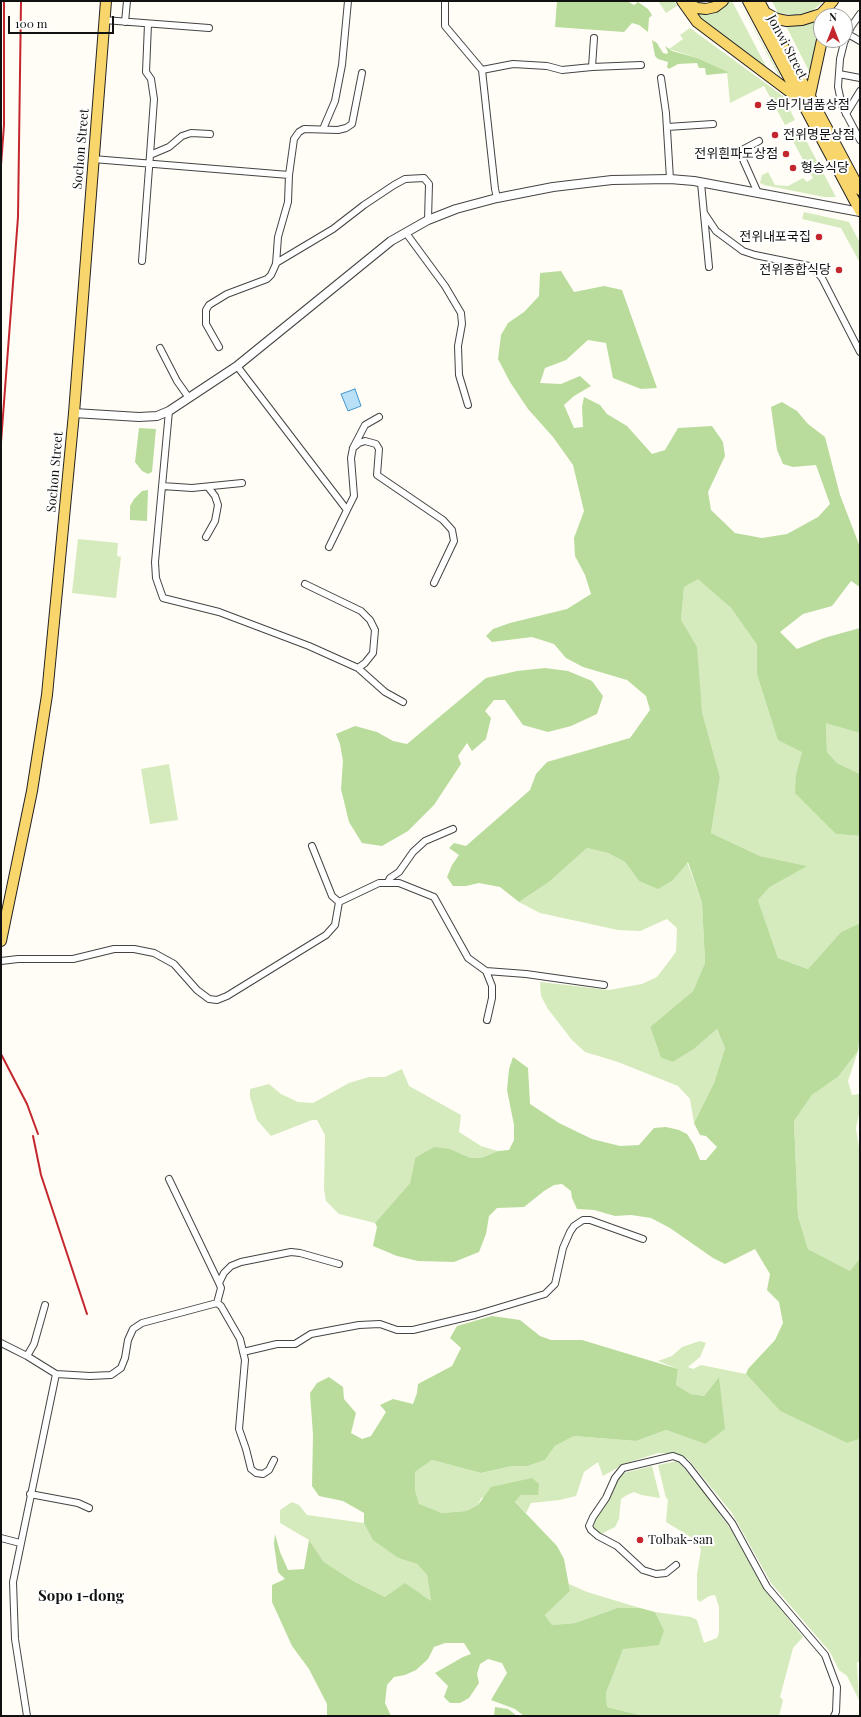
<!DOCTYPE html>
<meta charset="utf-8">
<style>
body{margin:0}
#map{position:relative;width:861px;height:1717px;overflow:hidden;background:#fffdf5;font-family:"Playfair Display",serif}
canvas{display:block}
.frame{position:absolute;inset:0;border:2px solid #111;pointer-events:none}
.north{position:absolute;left:813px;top:8px;width:40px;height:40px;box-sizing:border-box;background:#fff;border:1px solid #a0a0a0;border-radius:50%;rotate:0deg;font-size:11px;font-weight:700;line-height:16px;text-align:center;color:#111}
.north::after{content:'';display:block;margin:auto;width:14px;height:18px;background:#c4262e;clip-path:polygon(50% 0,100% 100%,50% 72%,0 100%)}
.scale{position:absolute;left:8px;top:16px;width:106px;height:18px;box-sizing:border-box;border:2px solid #111;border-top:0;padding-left:5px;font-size:12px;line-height:14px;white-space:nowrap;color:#111;-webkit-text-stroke:3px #fff;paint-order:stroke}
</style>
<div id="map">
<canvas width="861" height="1717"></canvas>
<div class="frame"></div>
<div class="north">N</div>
<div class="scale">100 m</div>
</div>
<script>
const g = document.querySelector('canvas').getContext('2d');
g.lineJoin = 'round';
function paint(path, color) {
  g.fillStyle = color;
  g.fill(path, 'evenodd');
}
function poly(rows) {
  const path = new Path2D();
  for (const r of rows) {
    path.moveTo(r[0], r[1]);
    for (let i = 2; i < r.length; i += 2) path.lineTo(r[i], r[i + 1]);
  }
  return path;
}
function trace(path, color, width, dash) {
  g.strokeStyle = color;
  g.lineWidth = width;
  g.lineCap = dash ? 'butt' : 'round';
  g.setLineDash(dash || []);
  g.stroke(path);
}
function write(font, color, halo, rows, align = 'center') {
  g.font = font + ' "Playfair Display","Noto Sans KR",serif';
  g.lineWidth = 4;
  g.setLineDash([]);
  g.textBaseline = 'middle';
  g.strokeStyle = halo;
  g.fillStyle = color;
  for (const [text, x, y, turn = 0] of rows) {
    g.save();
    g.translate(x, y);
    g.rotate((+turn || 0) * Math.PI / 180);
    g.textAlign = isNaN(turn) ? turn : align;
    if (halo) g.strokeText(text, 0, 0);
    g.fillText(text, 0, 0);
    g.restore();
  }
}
const green = poly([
 [658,1,674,1,677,6,666,13],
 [727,1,732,1,770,74,701,22,693,11],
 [739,1,780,75,780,78],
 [772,1,824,1,812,11,796,15,778,13],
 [821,18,821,22,810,73,785,24],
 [690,28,783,96,795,120,785,125,764,86,730,103,727,72,697,58,669,49,683,39,680,35],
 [799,127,836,197,824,197,764,185,760,183,762,175,768,172,775,185,788,186,803,178,807,182,813,178,788,132],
 [804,212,849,222,860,243,860,263,841,228,802,219],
 [78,539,118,543,117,556,121,557,116,598,72,593],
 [698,578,731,608,757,645,757,674,802,752,796,774,836,834,860,836,860,923,841,932,808,969,778,958,758,900,770,887,806,866,760,856,711,833,720,777,702,712,699,687,681,620,684,586],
 [826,722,860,733,860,774,837,763,827,752],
 [169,764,178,820,150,824,141,769],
 [587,848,608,853,625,862,639,881,673,880,687,862,702,903,705,963,693,991,650,1027,661,1058,673,1062,694,1049,717,1029,725,1048,714,1083,694,1123,690,1099,678,1086,618,1062,585,1052,572,1040,548,1009,541,996,540,982,609,990,642,984,657,977,676,952,677,928,667,919,640,931,618,930,540,913,519,902,549,882],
 [858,1051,848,1081,852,1095,860,1094,860,1109,856,1128,860,1154,860,1258,850,1271,808,1249,798,1216,794,1121,812,1095,838,1077],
 [402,1069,409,1086,461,1115,459,1132,481,1146,498,1151,481,1158,471,1158,450,1149,415,1158,410,1183,375,1223,339,1214,326,1201,324,1189,325,1135,317,1120,312,1120,271,1136,257,1120,250,1097,250,1089,269,1084,281,1094,298,1102,313,1103,349,1083,369,1077,385,1077],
 [700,1341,706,1343,700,1357,688,1367,693,1369,701,1365,746,1374,780,1411,847,1443,860,1439,860,1661,857,1663,859,1700,847,1676,839,1670,830,1652,771,1583,732,1513,688,1459,675,1453,658,1453,624,1464,603,1476,598,1462,584,1472,576,1496,560,1500,531,1503,526,1513,515,1502,521,1495,538,1484,481,1498,478,1505,466,1511,442,1513,419,1505,415,1490,415,1472,432,1460,481,1473,512,1466,528,1466,545,1460,555,1446,574,1436,636,1441,666,1430,705,1444,719,1377,704,1396,691,1394,676,1385,678,1369,658,1361,672,1356,682,1347],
 [678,1461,701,1488,732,1531,762,1586,803,1637,793,1648,780,1697,783,1700,779,1716,644,1716,607,1707,606,1693,623,1648,664,1630,655,1612,691,1617,697,1620,704,1643,717,1638,719,1632,719,1607,715,1595,709,1596,700,1602,697,1599,697,1574,701,1549,697,1541,666,1522,668,1499,666,1498,658,1465],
 [652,1466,660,1498,641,1495,634,1492,627,1495,621,1499,619,1519,615,1527,601,1534,595,1532,593,1522,604,1508,616,1479,624,1473],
 [292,1502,299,1505,307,1515,364,1523,374,1540,398,1558,417,1564,427,1575,431,1602,423,1595,385,1597,355,1582,324,1562,309,1540,280,1523,280,1510],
 [569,1584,587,1592,640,1608,617,1608,575,1623,552,1625,545,1615,570,1591]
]);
const forest = poly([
 [557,1,627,1,634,5,638,2,648,9,652,15,649,18,648,32,639,25,632,23,624,32,555,27],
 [652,40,657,43,663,53,667,54,668,52,665,46,672,51,697,58,728,72,727,73,706,75,705,68,699,68,697,63,678,64,669,69,667,67,668,62,658,59,655,56],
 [561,271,574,292,604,286,622,290,657,388,641,389,613,378,606,343,588,340,566,360,545,368,540,383,561,384,580,376,591,386,574,396,564,405,574,428,583,427,582,407,584,397,600,405,607,414,627,426,652,454,665,450,678,428,712,426,723,442,725,456,708,492,711,510,735,533,762,538,787,534,818,517,830,504,816,465,793,467,783,464,777,450,771,407,782,402,797,411,808,424,825,437,840,495,860,547,860,587,851,581,832,606,803,614,780,632,797,649,824,638,860,628,860,733,826,723,827,752,837,763,860,774,860,836,836,834,795,793,796,774,802,752,778,740,757,674,757,645,731,608,698,579,684,587,681,620,697,647,702,712,720,777,711,833,760,856,807,866,770,887,758,900,778,958,808,969,841,932,860,923,860,1034,858,1051,838,1077,812,1095,794,1121,798,1216,808,1249,850,1271,860,1258,860,1439,847,1443,780,1411,746,1374,748,1369,775,1340,783,1323,779,1302,767,1290,770,1274,755,1249,725,1264,713,1258,670,1228,651,1218,631,1215,615,1216,594,1210,577,1209,572,1198,571,1191,562,1184,554,1185,544,1191,524,1207,497,1208,489,1216,486,1234,479,1252,454,1262,418,1261,397,1256,373,1246,377,1227,375,1223,410,1183,415,1158,434,1147,450,1149,471,1158,481,1158,498,1151,509,1150,514,1140,514,1125,507,1090,509,1069,513,1057,528,1068,530,1104,559,1123,592,1139,620,1146,639,1145,654,1128,666,1127,679,1130,687,1134,694,1145,700,1160,706,1160,717,1147,706,1136,700,1135,694,1123,714,1083,725,1048,717,1029,694,1049,673,1062,661,1058,650,1027,693,991,705,963,702,903,688,862,673,880,658,889,639,881,625,862,608,853,587,848,549,882,519,902,500,887,479,883,466,886,453,886,447,877,452,865,459,855,449,848,454,843,466,846,530,790,536,774,547,762,630,738,650,710,646,696,627,680,583,667,566,658,554,644,532,637,492,642,486,636,493,629,510,623,567,609,591,594,585,575,575,556,574,538,584,511,573,465,553,437,528,409,510,382,498,359,501,335,508,323,524,312,539,296,540,273],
 [139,428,156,429,152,472,148,474,142,471,135,462],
 [148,490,147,521,130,520,130,506,134,499,142,491],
 [545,668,568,671,592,681,603,696,597,714,571,726,548,732,523,725,505,700,494,700,485,711,491,718,486,739,472,751,467,743,458,756,461,764,434,805,408,831,382,846,362,843,349,822,341,789,343,761,340,744,336,734,355,726,377,732,393,741,407,744,486,678,517,671],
 [492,1316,520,1320,540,1336,551,1340,582,1340,678,1369,676,1385,691,1394,704,1396,719,1377,725,1429,705,1444,666,1430,636,1441,574,1436,555,1446,545,1460,528,1466,512,1466,481,1473,432,1460,415,1472,415,1490,419,1504,442,1513,466,1511,478,1505,491,1487,532,1478,539,1484,538,1495,521,1495,515,1502,557,1546,564,1559,570,1591,545,1615,552,1625,575,1623,617,1608,640,1608,655,1612,664,1630,659,1645,623,1649,606,1693,607,1707,644,1716,524,1716,515,1709,491,1700,507,1673,502,1663,488,1659,480,1664,477,1674,479,1683,469,1698,460,1703,450,1703,444,1697,448,1686,435,1673,463,1657,471,1654,464,1643,445,1643,434,1647,428,1659,416,1670,405,1675,394,1677,387,1685,385,1703,391,1716,327,1716,327,1704,309,1669,292,1646,272,1602,272,1585,285,1579,278,1572,274,1544,275,1534,280,1552,288,1570,304,1569,309,1540,324,1562,355,1582,385,1597,405,1583,431,1601,427,1575,417,1564,398,1558,373,1540,364,1523,364,1513,343,1501,319,1496,312,1486,313,1435,310,1393,317,1383,329,1377,343,1387,344,1399,356,1413,351,1433,362,1439,371,1436,386,1412,380,1405,393,1399,413,1404,417,1393,418,1384,452,1366,461,1348,450,1338,457,1326],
 [495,1707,508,1709,517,1716,494,1716]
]);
const water = poly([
 [355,389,361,406,348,411,341,394,355,389]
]);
const minor = poly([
 [445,1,445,26,482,70,495,189,497,198],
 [860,14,851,27,844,43,840,59,838,87,842,106,860,140],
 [104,20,209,28],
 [125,22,127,1],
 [148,24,146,72,151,79,154,99,150,155],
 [848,34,860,41],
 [592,67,641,65],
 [482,70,513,64,547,66,562,70,592,67,594,38],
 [839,74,860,78],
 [661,78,666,113,670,179],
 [846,114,860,91],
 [667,127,713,124],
 [323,129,335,101,342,65,348,1],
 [93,159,289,175],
 [701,183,709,267],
 [758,193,741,155,742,150,759,141],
 [704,213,716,231,743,251,755,255,809,266,816,271,822,278,860,352],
 [406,233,445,286,461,313,462,324,458,346,459,375,468,405],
 [142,261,150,155,169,147,182,136,191,133,210,134],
 [276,263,333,229,364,205,394,185,405,179,424,178,429,184,428,220],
 [219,347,206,324,206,310,209,305,227,294,267,279,271,275,276,264,278,237,288,202,289,175,294,139,299,132,304,129,338,130,346,128,352,124,362,73],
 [160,348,177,381,189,398],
 [237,366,347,510,329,547],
 [169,411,155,562,156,578,163,598,219,612,309,646,358,668,365,663,373,653,375,630,370,620,361,611,305,584],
 [353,448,359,443,365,441,376,444,379,449,377,475,443,520,452,530,454,541,434,583],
 [162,486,192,488,242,483],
 [347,510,354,496,351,458,353,448,365,425,379,417],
 [206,537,215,521,218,505,215,496,208,487],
 [358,668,385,692,403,702],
 [312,846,332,896,339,902],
 [388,882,390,878,399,872,413,852,425,841,453,829],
 [1,961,18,959,73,959,114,949,134,949,154,953,174,964,197,990,209,999,217,1000,227,996,326,935,335,925,339,902,379,883,399,883,434,897,468,958,486,971,492,986,492,998,487,1020],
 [486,971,526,974,604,985],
 [169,1179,219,1283],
 [217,1303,221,1288,219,1283,224,1273,231,1266,241,1262,291,1252,300,1253,339,1264],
 [1,1343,27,1356,56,1374,90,1376,111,1375,121,1368,125,1358,128,1340,133,1329,142,1323,217,1303,221,1306,240,1339,245,1360,239,1429,246,1449,251,1469,256,1473,263,1474,269,1470,274,1460],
 [243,1352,277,1344,295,1344,311,1334,359,1325,380,1324,397,1330,413,1330,475,1315,545,1294,555,1284,563,1248,570,1232,574,1226,583,1220,590,1220,643,1239],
 [27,1356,34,1344,45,1305],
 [30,1494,78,1503,89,1508],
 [1,1538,20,1543],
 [676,1565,666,1573,656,1574,643,1570,617,1546,598,1536,591,1530,589,1526,593,1517,606,1498,615,1478,623,1468,673,1456,681,1459,688,1466,732,1523,767,1587,825,1655,837,1687,836,1712,834,1716],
 [27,1716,15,1639,13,1582,56,1374]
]);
const tertiary = poly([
 [74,413,139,417,157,416,169,411,237,366,391,241,428,220,456,209,497,198,553,187,612,180,670,179,694,181,860,212]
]);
const primary = poly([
 [682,1,697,22,798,98],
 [683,1,697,8,706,9,715,7,723,1],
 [748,1,860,211],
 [759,1,860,190],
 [766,13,777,19,787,21,802,20,821,14,833,1],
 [810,95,822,40],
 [1,941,32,791,47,695,74,413,106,1]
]);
const rail = poly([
 [1,165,4,125,4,1],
 [1,442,18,217,21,1],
 [1,1054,27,1104,38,1134],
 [33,1136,41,1175,87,1314]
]);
const markers = [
 [758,105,4,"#c4262e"],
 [775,135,4,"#c4262e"],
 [786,154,4,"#c4262e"],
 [793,168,4,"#c4262e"],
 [819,237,4,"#c4262e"],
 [839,270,4,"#c4262e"],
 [640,1540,4,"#c4262e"]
];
const streetNames = [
 ["Jonwi Street",787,47,62],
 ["Sochon Street",81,149,-85],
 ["Sochon Street",55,472,-85]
];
const poiNames = [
 ["승마기념품상점",766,105],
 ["전위명문상점",783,135],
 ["전위흰파도상점",778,154,"right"],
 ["형승식당",801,168],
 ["전위내포국집",811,237,"right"],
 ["전위종합식당",831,270,"right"],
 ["Tolbak-san",648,1540]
];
const quarterNames = [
 ["Sopo 1-dong",81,1596]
];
paint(green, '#d5ebbd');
paint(forest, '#b9dc9c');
paint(water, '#b9e0f7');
trace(water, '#3f96cf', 1);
trace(minor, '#444', 8);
trace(tertiary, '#444', 10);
trace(primary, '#222', 12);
trace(minor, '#fff', 6);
trace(tertiary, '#fff', 8);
trace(primary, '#f9d66b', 10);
trace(rail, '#c4262e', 2);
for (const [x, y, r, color] of markers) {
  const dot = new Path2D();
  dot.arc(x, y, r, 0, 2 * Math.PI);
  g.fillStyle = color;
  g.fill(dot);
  trace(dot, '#fff', 1.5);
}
write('13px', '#111', '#fff', streetNames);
write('13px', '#111', '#fff', poiNames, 'left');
write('bold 15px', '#111', '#fff', quarterNames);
</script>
